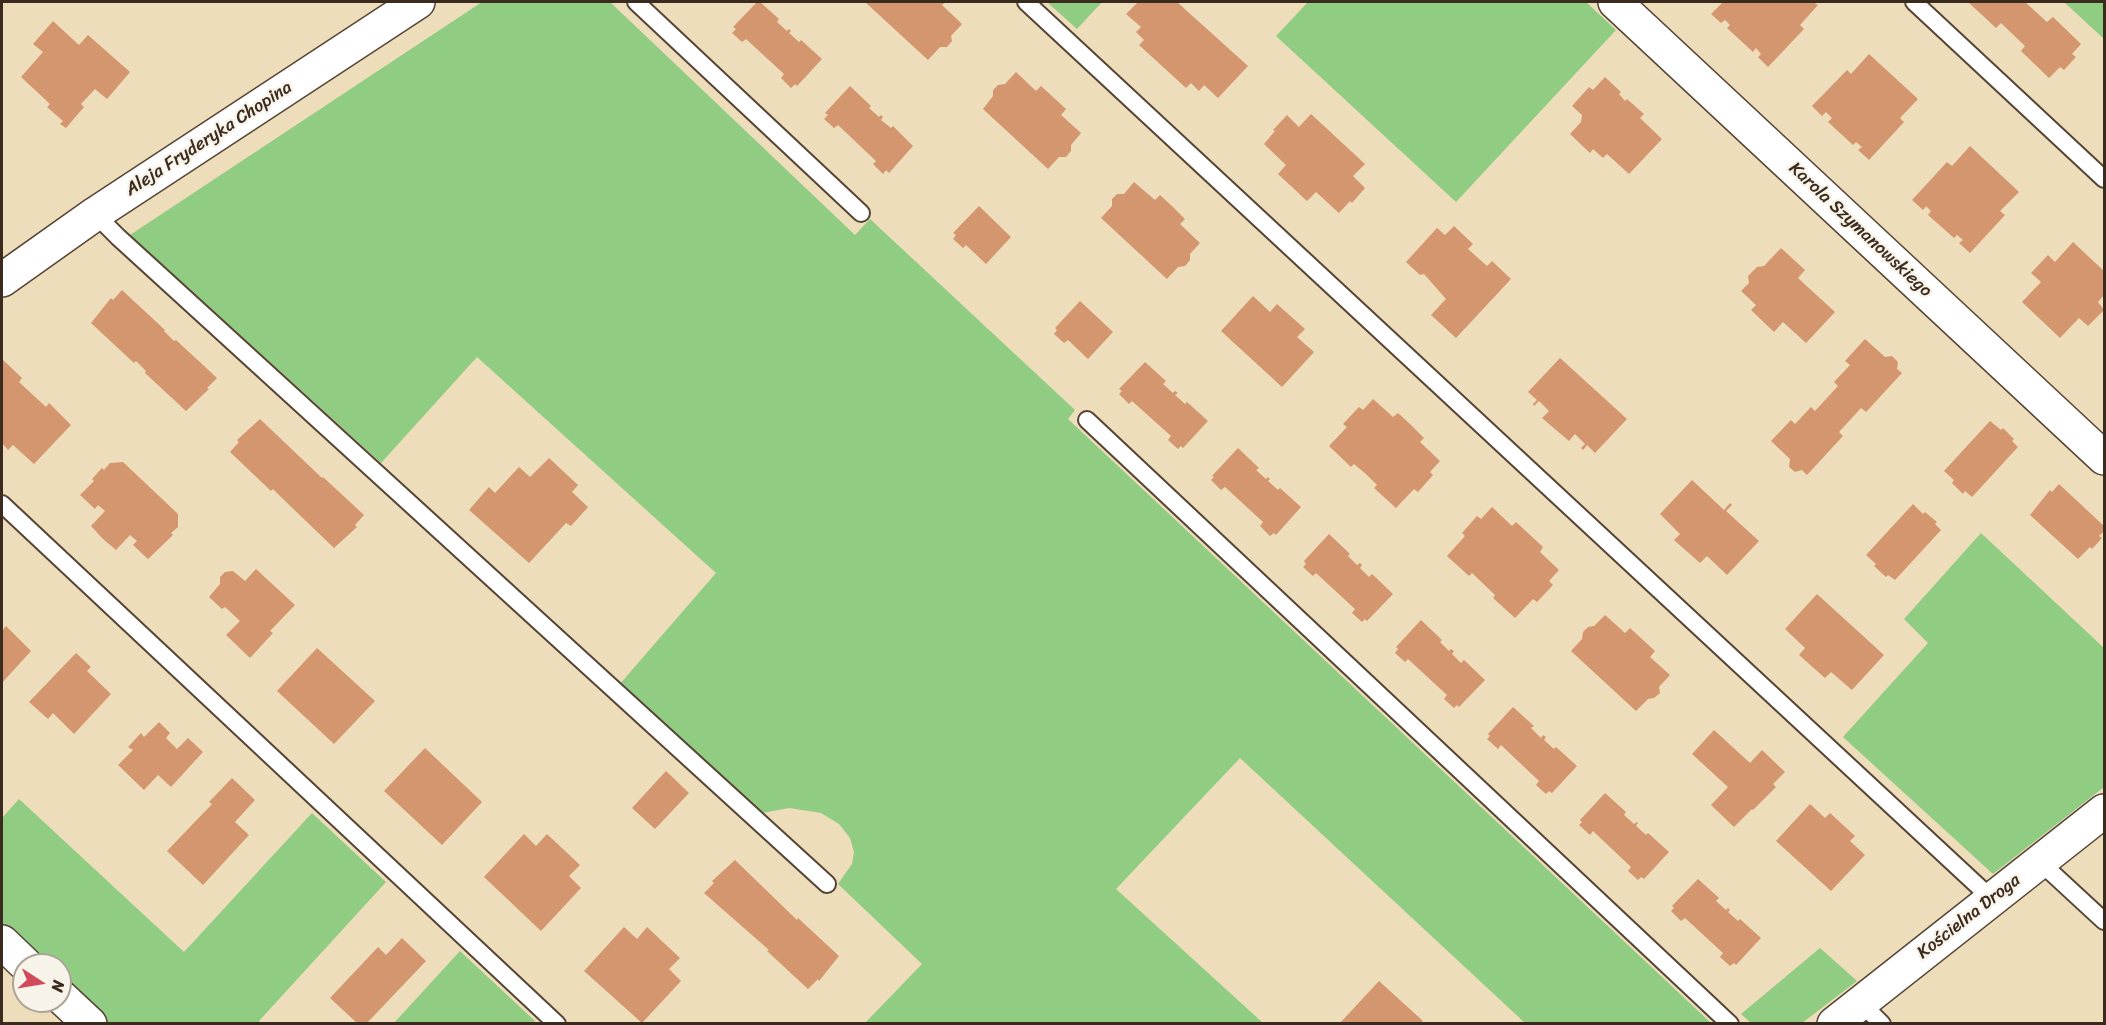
<!DOCTYPE html>
<meta charset="utf-8">
<style>
body{margin:0}
#map{position:relative;width:2106px;height:1025px;overflow:hidden;background:#edddba;font-family:Sriracha,sans-serif}
canvas{display:block}
.frame{position:absolute;inset:0;border:3px solid #3b2a1e;pointer-events:none}
.north{position:absolute;left:12px;top:953px;width:60px;height:60px;box-sizing:border-box;background:#f7f3e8;border:2px solid #aca397;border-radius:50%;rotate:102deg;font-size:16px;font-weight:700;line-height:24px;text-align:center;color:#3b2a1e}
.north::after{content:'';display:block;margin:auto;width:21px;height:27px;background:#d1495b;clip-path:polygon(50% 0,100% 100%,50% 72%,0 100%)}
</style>
<div id="map">
<canvas width="2106" height="1025"></canvas>
<div class="frame"></div>
<div class="north">N</div>
</div>
<script>
const g = document.querySelector('canvas').getContext('2d');
g.lineJoin = 'round';
function paint(path, color) {
  g.fillStyle = color;
  g.fill(path, 'evenodd');
}
function poly(rows) {
  const path = new Path2D();
  for (const r of rows) {
    path.moveTo(r[0], r[1]);
    for (let i = 2; i < r.length; i += 2) path.lineTo(r[i], r[i + 1]);
  }
  return path;
}
function trace(path, color, width, dash) {
  g.strokeStyle = color;
  g.lineWidth = width;
  g.lineCap = dash ? 'butt' : 'round';
  g.setLineDash(dash || []);
  g.stroke(path);
}
function write(font, color, halo, rows, align = 'center') {
  g.font = font + ' Sriracha,sans-serif';
  g.lineWidth = 4.5;
  g.setLineDash([]);
  g.textBaseline = 'middle';
  g.strokeStyle = halo;
  g.fillStyle = color;
  for (const [text, x, y, turn = 0] of rows) {
    g.save();
    g.translate(x, y);
    g.rotate((+turn || 0) * Math.PI / 180);
    g.textAlign = isNaN(turn) ? turn : align;
    if (halo) g.strokeText(text, 0, 0);
    g.fillText(text, 0, 0);
    g.restore();
  }
}
const green = poly([
 [482,2,610,2,855,235,870,219,1075,410,1068,419,1711,1023,1525,1023,1240,758,1116,889,1263,1023,865,1023,922,964,838,884,852,864,854,852,850,838,839,824,821,813,789,808,757,814,619,685,716,573,477,357,381,463,130,235],
 [1047,2,1102,2,1077,29],
 [1308,2,1586,2,1616,30,1456,202,1276,36],
 [2064,2,2104,2,2104,39],
 [1981,533,2104,648,2104,787,1993,874,1843,737,1928,643,1904,619],
 [19,799,184,952,312,813,386,882,259,1021,261,1023,106,1023,60,980,60,965,43,965,2,926,2,818],
 [1820,948,1857,981,1802,1023,1751,1023,1741,1014],
 [460,951,535,1021,533,1023,394,1023]
]);
const building = poly([
 [757,2,760,2,779,19,777,22,787,31,789,29,791,31,789,33,799,42,801,40,822,59,797,86,795,84,791,88,781,78,784,74,746,39,742,42,732,33,736,29,733,27],
 [865,2,945,2,942,5,962,24,951,36,952,41,947,47,940,47,928,60],
 [1138,2,1177,2,1248,66,1218,98,1204,85,1199,91,1191,83,1186,88,1139,45,1144,40,1136,32,1141,27,1126,14],
 [1723,2,1813,2,1818,5,1800,25,1804,29,1768,67,1758,57,1761,54,1756,48,1753,52,1727,28,1730,25,1725,20,1721,23,1711,14],
 [1968,2,2025,2,2047,22,2053,17,2081,44,2072,54,2076,57,2064,70,2060,67,2049,78,2021,51,2025,46,2001,23,1996,28],
 [53,21,79,45,88,35,130,72,107,99,95,89,81,104,84,107,66,128,60,124,63,121,47,107,50,104,21,77,43,52,33,44],
 [1869,54,1918,99,1900,118,1904,122,1869,160,1858,150,1862,147,1856,142,1853,145,1828,122,1832,118,1826,112,1822,116,1812,106,1847,70,1851,74],
 [1016,72,1036,91,1041,86,1066,109,1061,115,1081,133,1071,145,1071,151,1066,157,1059,157,1048,169,983,109,993,96,993,90,998,85,1005,84],
 [1605,77,1621,92,1619,94,1625,101,1627,99,1644,114,1640,118,1662,139,1629,174,1607,154,1603,158,1593,149,1590,153,1570,134,1581,122,1582,115,1572,106,1589,87,1593,90],
 [850,86,871,106,869,108,879,117,881,115,883,117,881,120,891,128,893,126,913,146,889,173,886,170,883,174,873,164,876,161,838,125,834,128,824,119,828,115,825,113],
 [1311,114,1365,164,1353,176,1365,188,1352,203,1350,201,1339,213,1316,192,1307,201,1278,174,1286,165,1264,144,1275,131,1273,130,1287,115,1299,127],
 [1970,146,2019,192,2000,211,2005,215,1970,253,1959,243,1963,240,1957,235,1954,238,1928,215,1931,211,1926,206,1923,210,1912,200,1947,162,1952,166],
 [1134,182,1155,200,1160,195,1173,207,1185,219,1180,224,1200,243,1190,254,1190,260,1185,266,1178,267,1167,279,1101,218,1112,206,1112,199,1117,194,1124,194],
 [979,206,1011,237,986,264,966,245,963,248,953,239,956,235,953,233],
 [1454,226,1473,244,1468,249,1487,266,1492,261,1511,279,1456,338,1431,315,1446,299,1424,274,1420,275,1406,262,1437,228,1445,235],
 [2073,242,2104,271,2104,295,2098,302,2104,310,2088,326,2079,318,2060,338,2022,302,2041,282,2031,273,2048,255,2055,262],
 [1781,248,1805,270,1798,278,1835,312,1806,343,1783,322,1774,332,1751,310,1756,305,1741,291,1749,283,1748,276,1757,267,1764,266],
 [122,290,165,330,164,331,174,341,176,340,217,378,207,388,209,389,186,411,145,373,146,371,136,361,134,363,91,323,111,298,113,300],
 [1253,296,1270,312,1277,304,1305,329,1297,337,1314,352,1282,387,1221,331],
 [1080,301,1113,332,1088,359,1068,340,1064,343,1054,334,1057,330,1055,328],
 [1865,339,1885,357,1892,356,1898,362,1897,369,1902,373,1866,412,1861,408,1839,432,1843,436,1807,475,1802,470,1795,472,1789,467,1790,459,1771,441,1791,420,1795,424,1811,407,1815,411,1838,386,1834,382,1850,365,1845,361],
 [1560,358,1627,419,1595,453,1587,445,1583,450,1581,448,1585,444,1575,434,1569,441,1542,418,1549,411,1539,401,1534,406,1533,404,1537,400,1528,392],
 [2,359,22,378,19,382,46,407,49,403,71,425,34,464,13,445,8,450,2,443],
 [1145,362,1166,381,1163,384,1173,393,1175,391,1178,393,1175,395,1185,404,1187,402,1208,421,1183,448,1181,446,1178,449,1168,440,1171,436,1132,401,1129,404,1119,394,1122,391,1119,389],
 [1373,399,1393,417,1398,413,1411,425,1424,438,1420,442,1440,461,1430,472,1433,475,1418,492,1414,489,1396,508,1374,488,1377,485,1366,474,1354,464,1351,467,1329,446,1347,427,1343,424,1359,407,1363,410],
 [260,419,322,478,323,477,364,515,355,525,357,527,334,548,283,499,273,489,271,491,230,452,239,442,237,440],
 [1990,421,2001,430,2003,428,2014,439,2012,441,2018,447,1972,497,1965,491,1963,494,1952,483,1954,480,1944,471],
 [1238,448,1259,468,1256,470,1266,479,1268,477,1270,479,1268,481,1278,490,1280,488,1301,507,1276,535,1274,533,1270,536,1260,526,1263,522,1225,487,1221,490,1211,480,1214,477,1212,476],
 [549,458,578,485,572,492,588,507,571,526,566,523,529,563,469,510,489,487,495,493,519,467,530,477],
 [123,462,178,514,178,527,171,533,173,535,148,559,133,545,137,541,130,535,116,550,103,539,91,526,105,511,98,505,95,509,80,495,94,481,92,479,102,468,104,470,110,463],
 [1692,480,1724,510,1730,503,1732,505,1726,511,1759,541,1727,575,1707,556,1700,563,1674,540,1680,534,1660,514],
 [2059,484,2104,526,2104,531,2099,536,2102,538,2092,549,2090,547,2078,559,2030,515,2050,490,2052,492],
 [1913,504,1923,514,1925,512,1937,522,1935,524,1941,530,1895,580,1888,575,1886,577,1874,566,1876,564,1866,555],
 [1492,507,1512,526,1516,522,1543,547,1540,552,1559,570,1549,581,1553,585,1537,602,1533,599,1515,618,1493,598,1495,595,1472,573,1469,576,1447,556,1465,536,1462,533,1477,516,1481,519],
 [1329,534,1350,554,1348,556,1357,565,1360,563,1362,565,1360,568,1369,577,1372,574,1393,594,1367,621,1365,619,1362,622,1352,613,1355,609,1316,573,1313,576,1303,567,1306,564,1304,561],
 [256,569,295,605,270,631,273,633,250,658,226,635,240,621,225,607,222,609,209,597,220,584,220,577,225,572,233,571,245,581],
 [1817,594,1884,655,1852,690,1831,672,1825,678,1799,655,1805,648,1785,629],
 [1605,615,1625,633,1630,628,1655,651,1650,657,1670,675,1659,687,1660,693,1654,698,1648,699,1636,711,1571,651,1582,639,1583,632,1588,627,1594,626],
 [1421,620,1442,640,1440,642,1449,651,1451,649,1454,651,1452,654,1461,663,1464,660,1485,680,1459,707,1457,705,1454,708,1444,699,1447,695,1408,659,1405,662,1395,653,1398,649,1396,647],
 [6,626,31,651,2,683,2,631],
 [317,648,375,701,334,744,277,691],
 [76,653,91,667,87,671,111,694,74,734,53,713,48,719,29,702],
 [1513,707,1534,726,1531,728,1541,738,1543,735,1546,737,1544,740,1554,749,1556,747,1577,766,1552,793,1549,791,1546,794,1536,785,1539,781,1501,745,1498,749,1487,739,1490,736,1488,734],
 [159,722,170,733,166,738,177,749,188,738,203,752,171,787,158,775,144,790,118,765,133,750,128,747,141,733,144,737],
 [1714,730,1750,763,1762,750,1785,772,1773,784,1776,787,1753,810,1752,809,1734,827,1711,805,1728,787,1692,754],
 [425,748,482,802,442,845,384,791],
 [666,771,689,793,655,829,632,808],
 [232,778,255,800,235,822,249,835,203,885,167,851,212,804,209,802],
 [1605,793,1626,812,1624,815,1634,824,1637,822,1638,823,1636,826,1646,835,1648,833,1669,852,1644,879,1641,877,1638,880,1628,871,1631,867,1593,831,1590,835,1579,825,1582,822,1580,820],
 [1810,804,1825,818,1830,813,1855,836,1850,841,1865,855,1831,891,1776,841],
 [524,834,536,846,547,834,580,865,569,876,581,888,541,931,484,877],
 [735,860,797,920,798,918,839,956,819,981,818,979,808,989,767,951,769,950,704,893,714,883,712,881],
 [1698,879,1719,898,1716,901,1726,910,1728,908,1730,910,1728,912,1738,921,1740,919,1761,938,1736,965,1734,963,1730,966,1720,957,1723,953,1685,918,1681,921,1671,911,1674,908,1672,906],
 [624,927,637,939,647,927,680,958,669,969,681,981,642,1023,584,971],
 [402,938,426,961,367,1023,357,1023,330,998,378,947,386,955],
 [1379,981,1423,1021,1420,1023,1340,1023]
]);
const lane = poly([
 [636,2,861,213],
 [1026,2,1992,899],
 [1914,2,2104,179],
 [95,214,118,237,827,884],
 [1087,420,1730,1024],
 [2,504,557,1024],
 [2039,861,2104,921],
 [1860,1002,1882,1024]
]);
const street = poly([
 [1615,2,2104,458],
 [2,280,95,214,418,2],
 [2,942,26,965],
 [60,996,90,1024],
 [1834,1024,2104,811]
]);
const streetNames = [
 ["Aleja Fryderyka Chopina",209,139,-33],
 ["Karola Szymanowskiego",1860,230,43],
 ["Kościelna Droga",1969,917,-38]
];
paint(green, '#90cc81');
paint(building, '#d4966e');
trace(lane, '#564535', 20);
trace(street, '#564535', 36);
trace(lane, '#fff', 16);
trace(street, '#fff', 33);
write('18px', '#3b2a1e', '#f7f3e8', streetNames);
</script>
